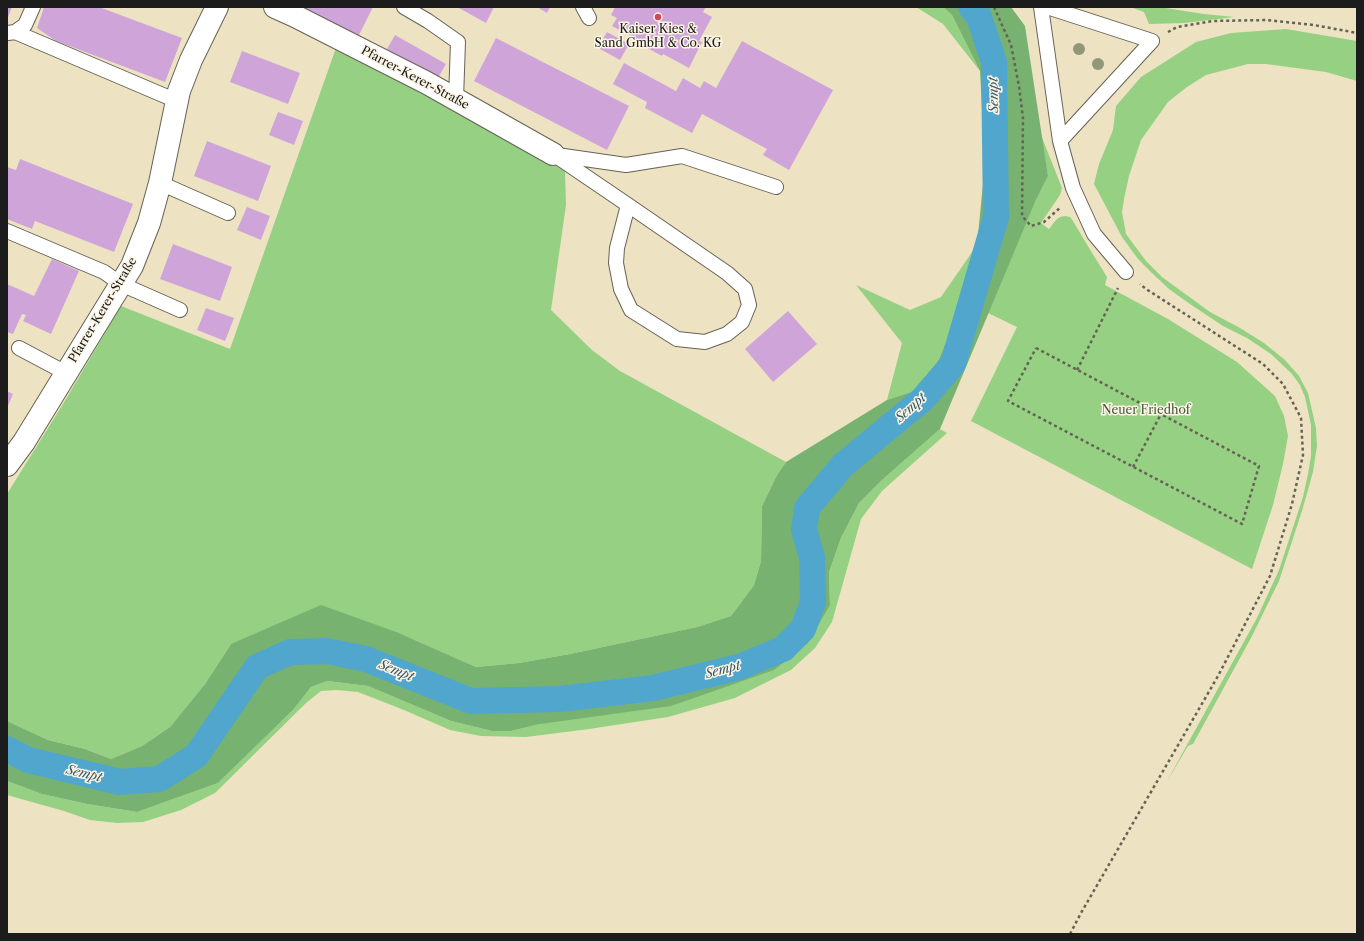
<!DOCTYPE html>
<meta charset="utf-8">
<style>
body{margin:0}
#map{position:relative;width:1364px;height:941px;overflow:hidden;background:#ede3c2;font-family:"Libre Caslon Text",serif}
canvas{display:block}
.frame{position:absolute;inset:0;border:8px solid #1c1c1c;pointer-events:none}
</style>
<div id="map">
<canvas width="1364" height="941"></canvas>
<div class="frame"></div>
</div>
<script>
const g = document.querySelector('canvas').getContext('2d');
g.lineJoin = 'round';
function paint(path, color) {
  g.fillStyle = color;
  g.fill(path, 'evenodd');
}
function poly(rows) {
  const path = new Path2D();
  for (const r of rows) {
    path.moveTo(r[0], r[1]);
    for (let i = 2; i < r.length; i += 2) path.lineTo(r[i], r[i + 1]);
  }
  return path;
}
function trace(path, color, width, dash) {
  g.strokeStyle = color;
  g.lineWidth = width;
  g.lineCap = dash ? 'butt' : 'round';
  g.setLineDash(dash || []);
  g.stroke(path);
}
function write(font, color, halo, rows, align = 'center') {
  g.font = font + ' "Libre Caslon Text",serif';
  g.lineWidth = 3;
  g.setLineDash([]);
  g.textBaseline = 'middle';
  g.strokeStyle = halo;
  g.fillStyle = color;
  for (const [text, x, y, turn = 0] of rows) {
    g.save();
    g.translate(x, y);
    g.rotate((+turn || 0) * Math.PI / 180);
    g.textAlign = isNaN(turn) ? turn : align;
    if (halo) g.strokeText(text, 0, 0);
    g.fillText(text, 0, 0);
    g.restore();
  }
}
const green = poly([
 [916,7,943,7,952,15,980,71,943,24],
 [1130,7,1159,7,1204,14,1234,17,1184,23,1149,24,1144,12],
 [1286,29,1357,41,1357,81,1326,72,1266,64,1248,64,1206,75,1187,87,1168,102,1141,140,1129,176,1124,199,1122,212,1126,234,1146,261,1162,277,1210,312,1240,328,1264,343,1285,360,1299,376,1308,393,1316,428,1317,446,1313,472,1302,511,1279,581,1251,638,1193,744,1188,746,1166,783,1257,618,1279,570,1303,497,1308,474,1311,456,1311,425,1305,397,1300,385,1292,374,1271,354,1247,338,1223,326,1190,304,1169,289,1152,273,1138,259,1122,237,1094,184,1099,164,1113,130,1116,106,1141,77,1196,42,1231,33],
 [337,45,494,128,565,171,566,205,551,310,592,350,620,371,786,462,777,475,762,506,761,561,754,585,731,616,697,627,570,654,519,663,476,667,399,633,231,644,205,684,170,727,142,746,111,759,85,749,48,740,7,721,7,494,63,404,121,306,230,349],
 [1041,135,1062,188,1060,195,1041,223,1049,229,1056,220,1060,217,1065,216,1070,217,1073,221,1086,243,1107,277,1105,285,1168,319,1237,362,1275,396,1284,416,1288,436,1283,464,1273,505,1252,569,971,421,1017,327,988,313,1036,200,1048,176],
 [977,245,962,302,939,359,917,390,887,400,902,343,856,285,910,310,941,297],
 [940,429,947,433,882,491,861,519,832,622,815,648,791,670,735,698,668,717,589,729,526,737,481,736,450,730,404,710,358,692,337,690,321,691,306,703,215,793,181,810,143,822,117,823,90,820,64,811,7,795,7,781,42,794,87,804,137,812,218,783,293,710,311,687,327,681,368,686,451,721,492,731,511,731,540,724,830,605,829,572,841,538,859,503,882,480]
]);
const forest = poly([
 [943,7,1011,7,1025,26,1048,176,1036,200,940,429,882,480,859,503,841,538,829,572,830,605,807,644,774,670,671,706,540,724,511,731,492,731,451,721,368,686,327,681,311,687,293,710,218,783,137,812,87,804,42,794,7,781,7,721,48,740,85,749,111,759,142,746,170,727,205,684,231,644,321,605,399,633,476,667,519,663,570,654,697,627,731,616,754,585,761,561,762,506,777,475,786,462,887,400,917,390,939,359,962,302,977,245,985,163,980,71,952,15]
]);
const canal = poly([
 [7,749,28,760,120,782,159,779,196,756,257,667,290,652,327,651,366,659,471,701,560,699,653,688,739,667,783,649,803,629,813,602,812,558,804,529,807,508,843,465,923,399,953,364,996,217,994,62,979,17,971,7]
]);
const building = poly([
 [7,7,12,7,7,20],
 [44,7,99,7,182,38,165,82,56,41,37,28],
 [297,7,373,7,358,37],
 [457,7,494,7,486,23],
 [537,7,550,7,547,13],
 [615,7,706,7,703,12,712,17,699,41,702,42,689,68,663,54,662,56,636,42,637,39,612,26,617,18,611,15],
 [607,32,629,44,620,60,600,49,605,40,603,39],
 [395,35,446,64,438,78,387,49],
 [496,38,629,106,607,150,474,81],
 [742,41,833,90,789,170,763,155,767,149,702,114,692,133,645,108,647,102,613,84,624,63,676,91,683,78,700,88,704,81,716,88],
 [242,51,300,73,288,104,230,82],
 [278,112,303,121,294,145,269,135],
 [207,141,271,166,258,201,194,176],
 [20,159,133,204,114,252,35,221,32,229,7,219,7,167,16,170],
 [247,207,270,216,261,240,237,230],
 [173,244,232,267,220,301,160,279],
 [52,259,79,271,51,334,23,321,26,315,22,314,13,334,7,332,7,284,34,296],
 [206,308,234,318,225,341,197,330],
 [788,311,817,344,773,382,745,349],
 [7,391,13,394,7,408]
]);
const path = poly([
 [994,7,1011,45,1019,86,1023,118,1022,216,1031,226,1044,222,1061,207],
 [1168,32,1177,27,1213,21,1266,20,1314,25,1357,33],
 [1036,348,1259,466,1242,524,1008,401,1036,348],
 [1077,370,1118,288],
 [1133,467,1161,414],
 [1070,934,1081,913,1218,676,1270,576,1292,504,1303,455,1301,418,1283,384,1263,364,1146,289,1140,284]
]);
const lane = poly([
 [404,7,428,21,458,42,456,99],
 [583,7,589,18],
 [1041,7,1060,141,1073,188,1094,234,1126,272],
 [1047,7,1152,41,1060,141],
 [15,32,177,101],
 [8,33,15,32,25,25,33,7],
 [553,154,628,205,644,216,727,273,745,289,749,305,742,322,727,334,705,342,677,339,631,310,621,289,616,263,617,248,628,205],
 [557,155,626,165,682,156,776,187],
 [160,183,228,213],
 [7,231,104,272,121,284,180,310],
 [19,348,66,373]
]);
const street = poly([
 [275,7,295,16,427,83,553,154],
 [7,465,24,442,132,266,149,223,160,183,179,91,191,60,217,7]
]);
const trees = [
 [1079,49],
 [1098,64]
];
const markers = [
 [658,17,4,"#d1495b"]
];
const poiNames = [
 ["Kaiser Kies &",658,30],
 ["Sand GmbH & Co. KG",658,44]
];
const streetNames = [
 ["Pfarrer-Kerer-Straße",415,78,28],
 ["Pfarrer-Kerer-Straße",103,310,-59]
];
const parkNames = [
 ["Neuer Friedhof",1146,411]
];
const waterNames = [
 ["Sempt",994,95,-91],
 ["Sempt",911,408,-42],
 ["Sempt",723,670,-15],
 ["Sempt",396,671,22],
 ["Sempt",84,774,13]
];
paint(green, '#95d083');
paint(forest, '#78b271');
trace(canal, '#51a6cd', 26);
paint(building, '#cfa5d9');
trace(lane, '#656256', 16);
trace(street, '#656256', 24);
trace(path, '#656256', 2.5, [3, 3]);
trace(lane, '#fff', 14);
trace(street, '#fff', 22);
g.fillStyle = '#91987a';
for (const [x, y] of trees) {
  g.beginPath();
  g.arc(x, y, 6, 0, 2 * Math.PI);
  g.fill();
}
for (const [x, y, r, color] of markers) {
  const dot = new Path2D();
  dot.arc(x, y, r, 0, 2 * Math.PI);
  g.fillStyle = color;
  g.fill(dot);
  trace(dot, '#fcf5e5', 1.5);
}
write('12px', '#1c1c1c', '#fcf5e5', poiNames);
write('12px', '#1c1c1c', '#fcf5e5', streetNames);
write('12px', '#465b40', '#fcf5e5', parkNames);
write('italic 13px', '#345a6c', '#fcf5e5', waterNames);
</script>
